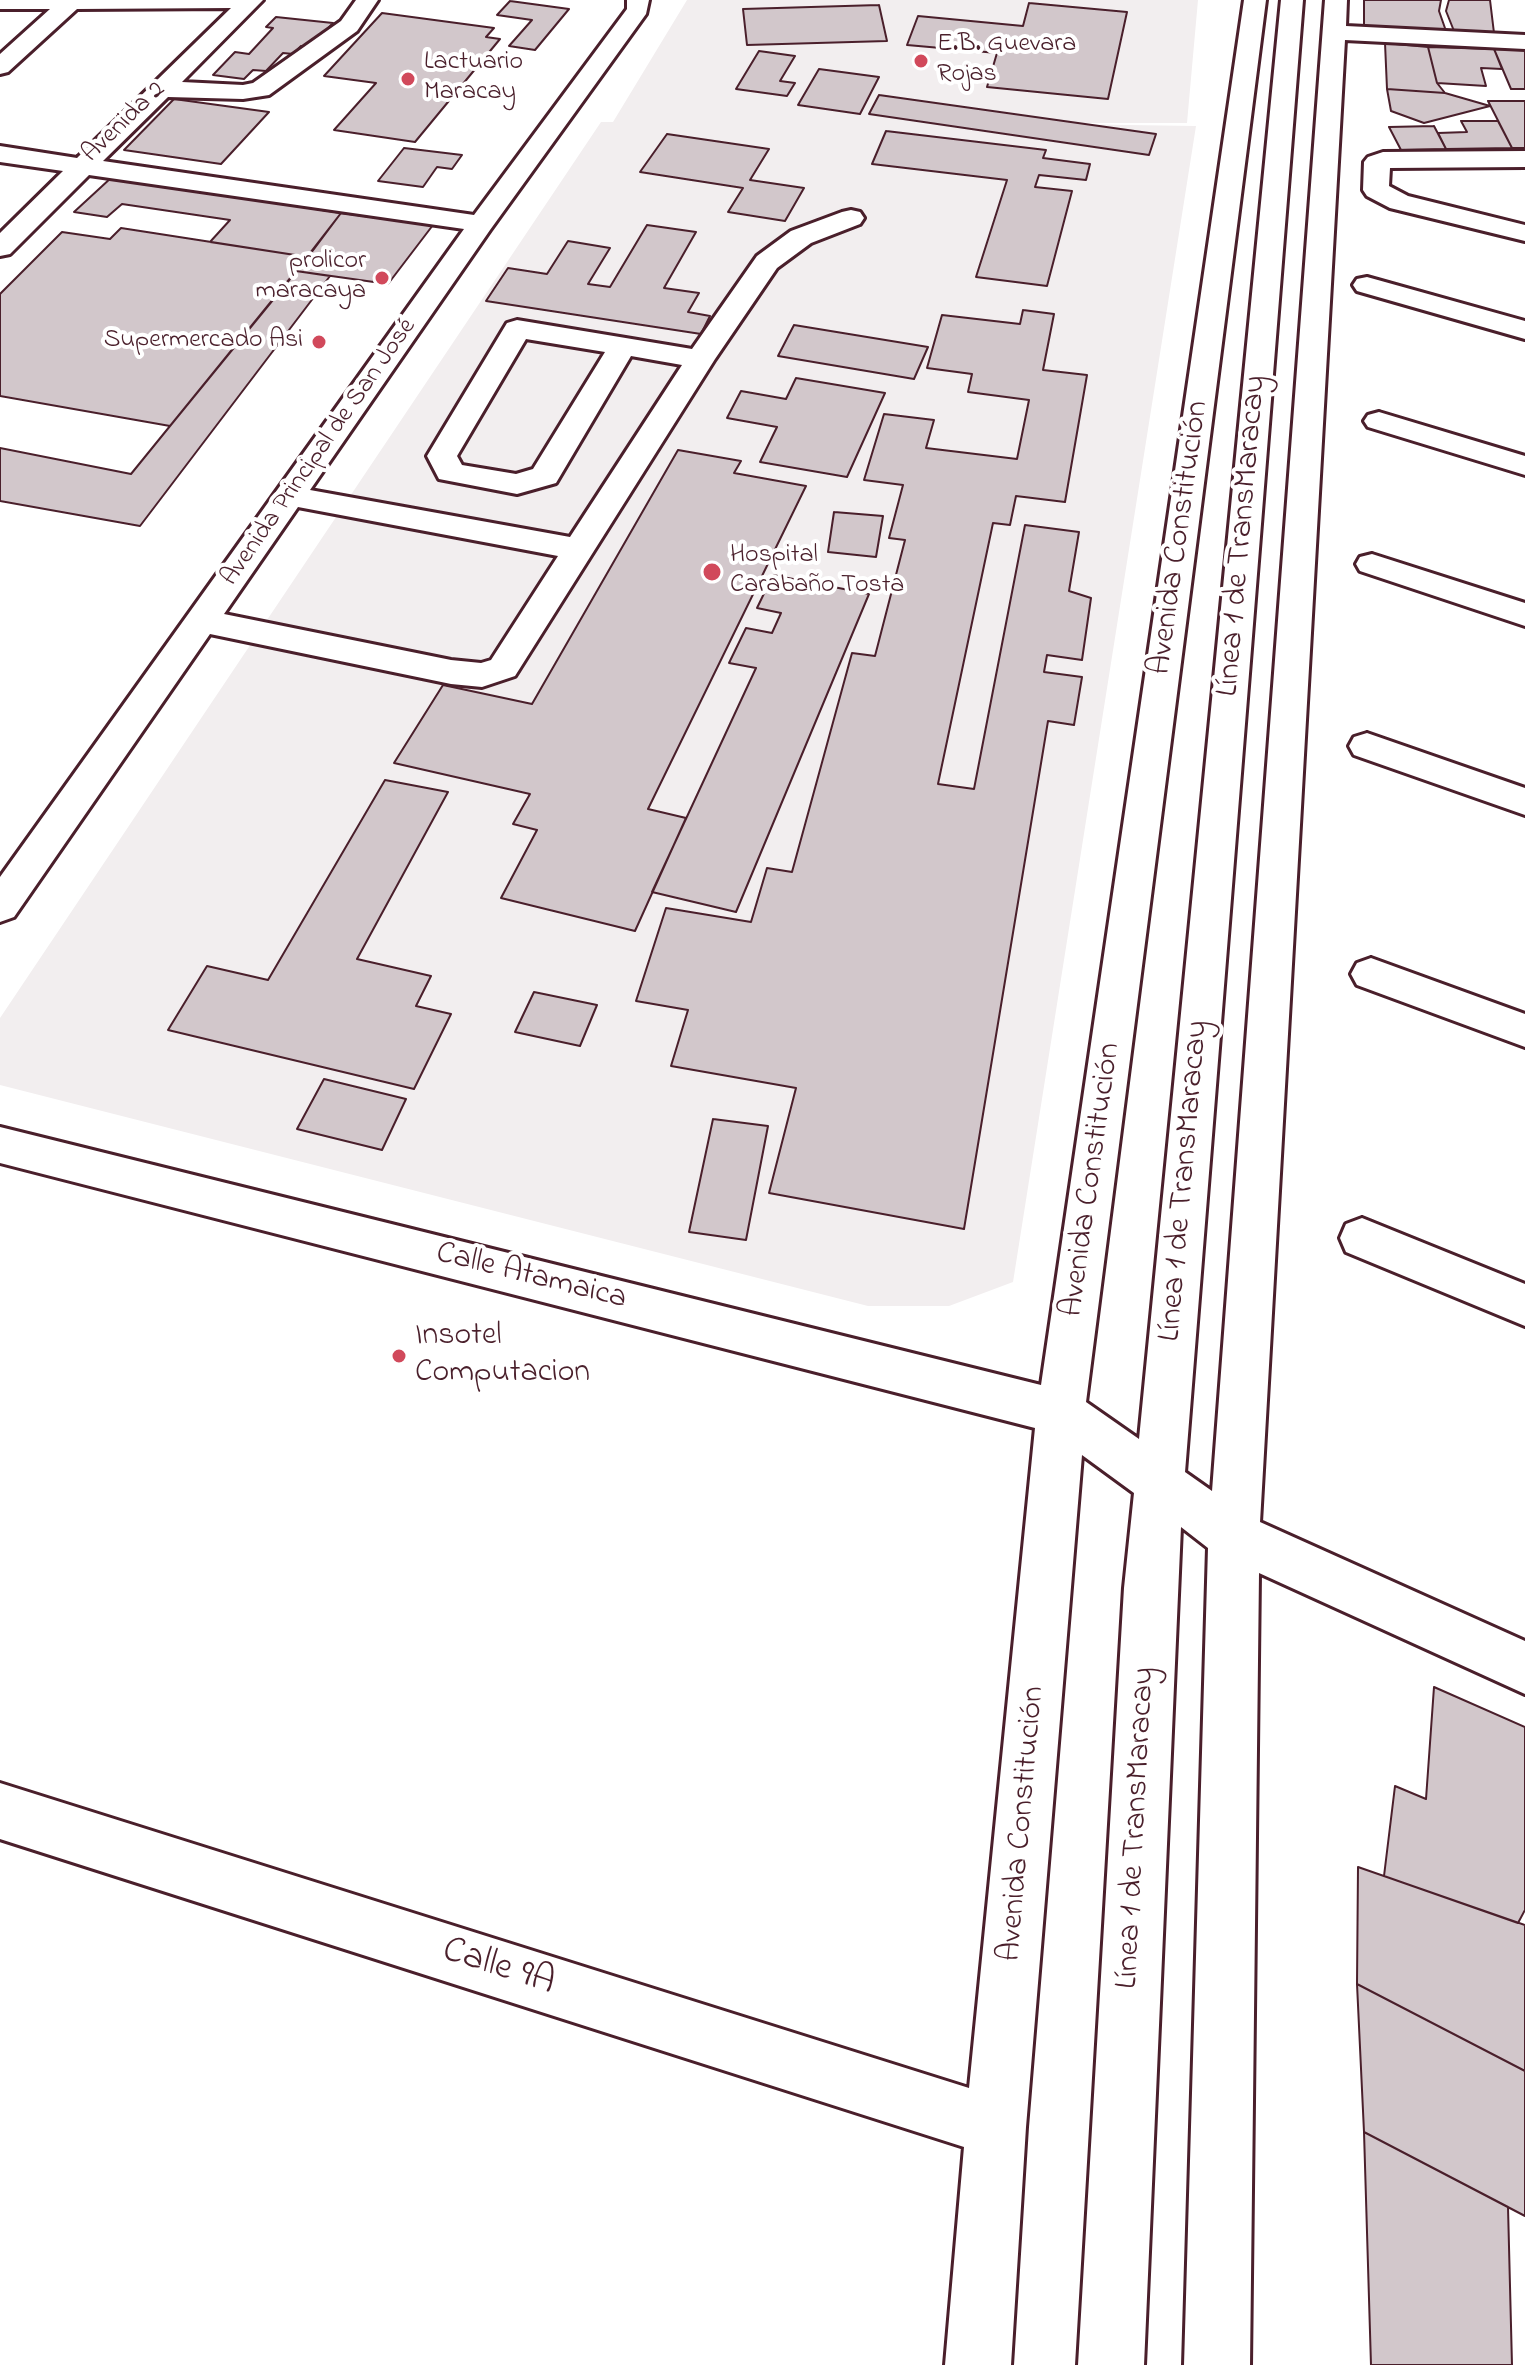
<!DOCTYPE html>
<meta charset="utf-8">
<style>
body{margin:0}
canvas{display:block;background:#fff}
</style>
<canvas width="1525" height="2365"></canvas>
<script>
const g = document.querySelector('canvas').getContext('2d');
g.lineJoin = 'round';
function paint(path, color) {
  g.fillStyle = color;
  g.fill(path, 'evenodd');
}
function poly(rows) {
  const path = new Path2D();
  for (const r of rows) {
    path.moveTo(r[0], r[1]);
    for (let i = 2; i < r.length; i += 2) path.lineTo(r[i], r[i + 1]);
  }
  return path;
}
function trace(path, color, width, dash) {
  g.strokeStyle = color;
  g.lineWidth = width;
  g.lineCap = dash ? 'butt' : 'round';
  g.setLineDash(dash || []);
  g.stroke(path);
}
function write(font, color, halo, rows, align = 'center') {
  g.font = font + ' "Indie Flower",sans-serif';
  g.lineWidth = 8;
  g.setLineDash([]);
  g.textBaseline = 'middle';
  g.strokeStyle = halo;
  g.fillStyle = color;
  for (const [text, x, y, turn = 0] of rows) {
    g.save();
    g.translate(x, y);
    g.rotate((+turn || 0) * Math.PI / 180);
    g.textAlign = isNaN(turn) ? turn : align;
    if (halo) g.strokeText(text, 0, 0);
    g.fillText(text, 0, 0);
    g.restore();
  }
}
const built = poly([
 [687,0,1198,0,1187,123,989,123,1196,126,1013,1282,949,1306,868,1306,0,1085,0,1018,601,122,613,122]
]);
const building = poly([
 [1364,0,1441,0,1439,11,1446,31,1364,26,1364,0],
 [1449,0,1490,0,1494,33,1454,31,1446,11,1449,0],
 [510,1,569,9,535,50,509,46,532,20,497,15,510,1],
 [1029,3,1127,12,1108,99,987,87,997,53,907,45,918,16,1023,26,1029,3],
 [879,5,887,41,747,45,743,9,879,5],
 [382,13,494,28,486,37,500,39,415,142,334,130,376,83,324,76,382,13],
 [276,17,333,23,311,47,301,46,293,54,283,53,266,71,253,70,244,79,213,75,235,52,249,54,273,28,266,27,276,17],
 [1385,43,1428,47,1437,83,1445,93,1387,89,1385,43],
 [1428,47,1494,49,1502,69,1481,68,1486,86,1437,83,1428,47],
 [1494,49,1525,50,1525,89,1511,89,1494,49],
 [759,51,795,56,780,81,795,83,787,96,736,89,759,51],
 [819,69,879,77,860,114,798,105,819,69],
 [1387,89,1445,93,1490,106,1424,123,1391,111,1387,89],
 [879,95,1156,134,1149,155,869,114,879,95],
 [174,99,269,112,221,164,124,150,174,99],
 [1488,101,1525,101,1525,148,1512,148,1488,101],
 [1461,121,1498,121,1512,148,1446,149,1438,133,1467,132,1461,121],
 [1434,126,1446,149,1401,150,1389,127,1434,126],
 [886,131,1046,150,1043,158,1090,164,1086,180,1039,175,1035,187,1072,191,1047,286,976,277,1007,180,872,164,886,131],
 [667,134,769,149,750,180,804,188,785,221,728,212,743,188,640,172,667,134],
 [404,148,462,155,452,169,437,167,423,187,378,181,404,148],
 [112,177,341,213,308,257,210,242,230,220,122,204,107,217,74,212,112,177],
 [341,213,433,225,388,284,296,271,341,213],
 [647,225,696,232,664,288,699,293,688,312,710,316,701,334,486,301,508,268,547,274,568,241,610,248,588,284,610,287,647,225],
 [121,228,308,257,170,426,0,396,0,294,62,232,110,239,121,228],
 [296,271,330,276,140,526,0,501,0,448,131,474,296,271],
 [1023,310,1054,314,1043,370,1087,375,1065,502,1016,496,1010,525,993,523,938,784,974,789,1025,525,1079,532,1069,591,1091,598,1082,660,1047,655,1044,672,1082,677,1074,725,1048,721,964,1229,769,1193,796,1088,671,1066,688,1010,636,1001,666,908,751,922,767,868,792,872,852,653,875,656,905,540,889,538,903,485,864,480,884,414,934,420,926,448,1017,459,1029,400,968,392,972,374,927,368,942,315,1020,324,1023,310],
 [794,325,928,347,914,379,778,356,794,325],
 [796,378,885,393,847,477,760,462,777,427,727,418,741,391,786,399,796,378],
 [678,450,741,461,734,473,806,486,648,809,686,818,635,931,501,898,537,830,513,824,530,794,394,763,443,685,532,704,678,450],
 [834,512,883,516,876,557,828,552,834,512],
 [773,575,869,594,736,912,652,892,756,668,729,663,746,628,772,633,781,613,757,608,773,575],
 [385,780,448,792,357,959,431,976,416,1006,451,1014,414,1089,168,1030,207,966,268,980,385,780],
 [534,992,597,1005,580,1046,515,1032,534,992],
 [324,1079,406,1099,382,1150,297,1129,324,1079],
 [713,1119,768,1126,746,1240,689,1232,713,1119],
 [1434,1687,1525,1727,1525,1910,1518,1923,1384,1876,1395,1786,1426,1799,1434,1687],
 [1358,1867,1525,1925,1525,2071,1357,1984,1358,1867],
 [1357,1984,1525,2071,1525,2216,1364,2132,1357,1984],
 [1364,2132,1508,2207,1512,2365,1371,2365,1364,2132]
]);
const minor = poly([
 [0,0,263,0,182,82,243,85,253,83,341,21,356,0,378,0,357,31,269,95,243,99,168,97,103,161,474,215,627,9,627,0,649,0,646,14,490,230,310,490,570,537,682,365,631,356,556,483,517,494,439,479,427,456,507,323,517,320,692,349,757,256,791,231,842,212,851,210,860,212,864,218,860,224,811,243,777,268,715,359,515,676,482,687,451,684,210,634,14,917,0,922,0,877,464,229,89,175,10,254,0,256,0,233,63,171,0,162,0,146,77,158,231,8,77,9,8,72,0,74,0,54,50,9,0,9,0,0],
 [526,339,605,352,533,469,516,474,462,465,457,456,526,339],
 [298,507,558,556,491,660,481,663,451,660,224,614,298,507],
 [1244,0,1266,0,1086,1402,1139,1439,1281,0,1303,0,1185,1472,1212,1491,1325,0,1347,0,1346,26,1525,35,1525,49,1345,40,1260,1522,1525,1641,1525,1694,1259,1573,1250,2365,1184,2365,1208,1548,1181,1527,1144,2365,1078,2365,1124,1588,1134,1493,1082,1455,1026,2127,1011,2365,945,2365,964,2147,0,1839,0,1783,969,2088,1035,1428,0,1163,0,1127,1041,1385,1244,0],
 [1525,151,1525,167,1390,168,1389,186,1408,196,1525,225,1525,241,1390,208,1367,196,1363,190,1364,162,1368,157,1383,152,1525,151],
 [1367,277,1525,321,1525,339,1357,291,1353,285,1357,279,1367,277],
 [1379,412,1525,456,1525,475,1368,427,1364,421,1368,415,1379,412],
 [1372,554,1525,603,1525,626,1360,571,1356,564,1360,557,1372,554],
 [1367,733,1525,788,1525,815,1354,755,1349,746,1354,737,1367,733],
 [1371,958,1525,1014,1525,1047,1357,985,1351,974,1357,963,1371,958],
 [1362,1218,1525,1284,1525,1326,1346,1252,1340,1238,1346,1224,1362,1218]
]);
const markers = [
 [921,61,8,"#d1495b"],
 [408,79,8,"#d1495b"],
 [382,278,8,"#d1495b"],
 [319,342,8,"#d1495b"],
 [712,572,10,"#d1495b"],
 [399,1356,8,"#d1495b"]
];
const farPoinames = [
 ["E.B. Guevara",937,46],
 ["Rojas",937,76],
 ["Lactuario",424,64],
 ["Maracay",424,94],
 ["prolicor",366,263,"right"],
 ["maracaya",366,293,"right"],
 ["Supermercado Asi",303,342,"right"],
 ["Hospital",730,557],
 ["Carabaño Tosta",730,587]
];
const farStreetnames = [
 ["Avenida 2",125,123,-44],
 ["Avenida Principal de San José",320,453,-55]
];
const streetNames = [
 ["Línea 1 de TransMaracay",1244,536,-85],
 ["Avenida Constitución",1181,538,-82],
 ["Avenida Constitución",1093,1180,-82],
 ["Línea 1 de TransMaracay",1186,1181,-85],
 ["Calle Atamaica",531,1278,14],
 ["Avenida Constitución",1024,1824,-85],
 ["Línea 1 de TransMaracay",1138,1828,-87]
];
const poiNames = [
 ["Insotel",415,1338],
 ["Computacion",415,1375]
];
const nearStreetnames = [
 ["Calle 9A",498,1969,18]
];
paint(built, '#f2eeef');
paint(building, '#d2c7cb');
trace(building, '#4a1f2b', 2);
trace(minor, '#4a1f2b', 6);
paint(minor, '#fff');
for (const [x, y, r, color] of markers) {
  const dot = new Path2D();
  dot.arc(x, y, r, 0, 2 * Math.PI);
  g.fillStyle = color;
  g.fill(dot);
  trace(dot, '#fff', 3);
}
write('26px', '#4a1f2b', '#fff', farPoinames, 'left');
write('26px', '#4a1f2b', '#fff', farStreetnames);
write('32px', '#4a1f2b', '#fff', streetNames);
write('32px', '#4a1f2b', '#fff', poiNames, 'left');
write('38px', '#4a1f2b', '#fff', nearStreetnames);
</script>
